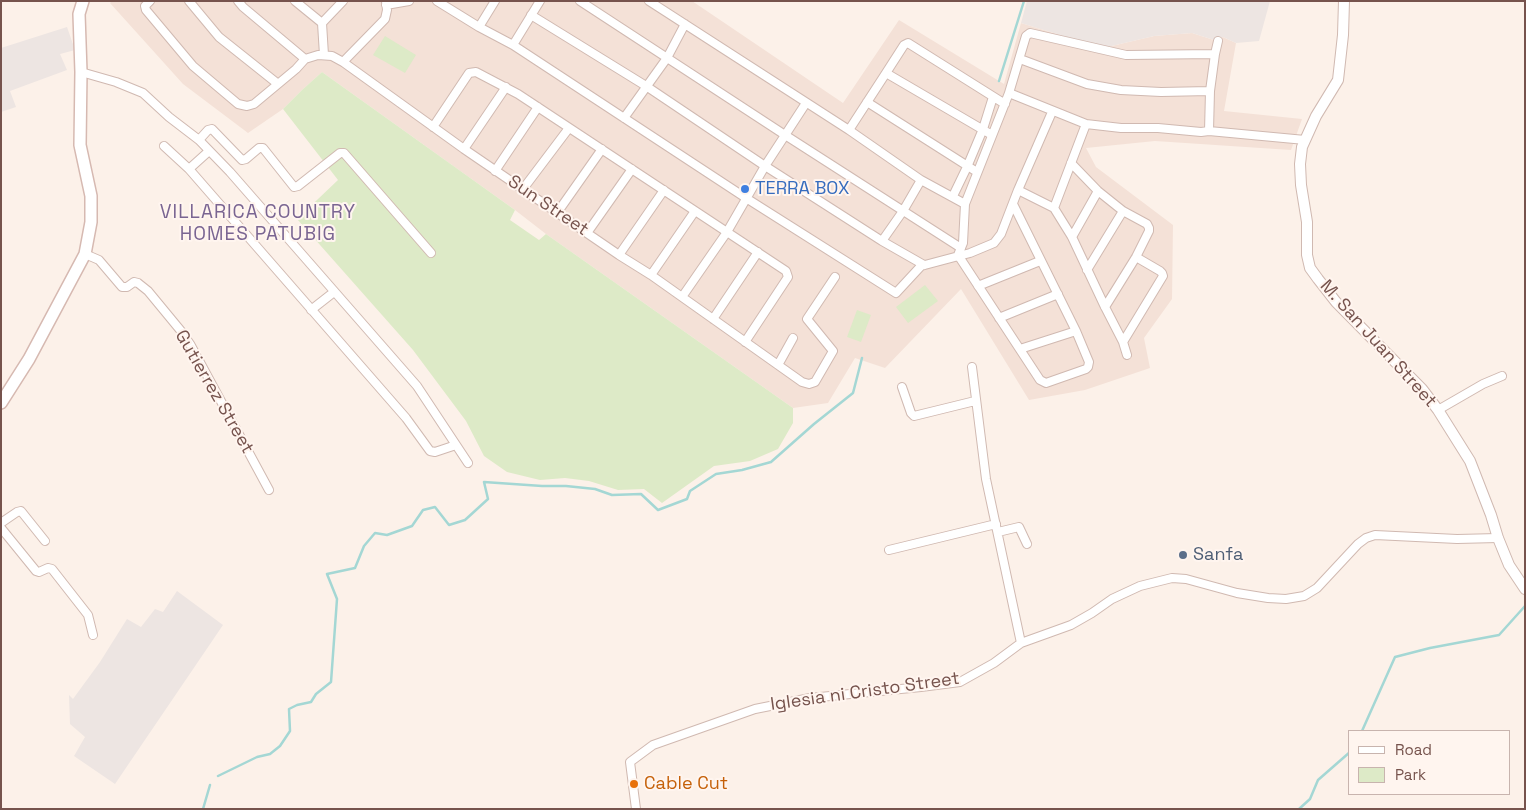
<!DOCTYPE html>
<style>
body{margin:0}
#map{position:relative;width:1526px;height:810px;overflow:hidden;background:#fcf1e9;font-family:"Space Grotesk",sans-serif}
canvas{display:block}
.frame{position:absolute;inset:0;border:2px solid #76534d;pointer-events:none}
.legend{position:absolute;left:1348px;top:730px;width:162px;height:65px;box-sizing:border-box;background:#fff5ef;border:1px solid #c8b4ae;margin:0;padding:6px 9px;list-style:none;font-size:15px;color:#76534d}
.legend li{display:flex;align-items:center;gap:10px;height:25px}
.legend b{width:25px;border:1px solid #c8b4ae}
</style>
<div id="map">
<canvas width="1526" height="810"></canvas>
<div class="frame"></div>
<ul class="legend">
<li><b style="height:6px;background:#fff"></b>Road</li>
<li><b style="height:14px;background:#ddeac7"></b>Park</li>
</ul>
</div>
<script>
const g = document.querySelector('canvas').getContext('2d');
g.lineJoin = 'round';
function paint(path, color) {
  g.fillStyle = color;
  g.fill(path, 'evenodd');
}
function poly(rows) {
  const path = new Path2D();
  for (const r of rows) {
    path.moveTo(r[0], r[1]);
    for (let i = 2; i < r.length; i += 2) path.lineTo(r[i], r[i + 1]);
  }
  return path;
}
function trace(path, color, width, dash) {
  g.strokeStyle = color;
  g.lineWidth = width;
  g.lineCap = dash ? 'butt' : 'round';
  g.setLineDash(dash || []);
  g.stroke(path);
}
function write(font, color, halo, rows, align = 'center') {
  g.font = font + ' "Space Grotesk",sans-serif';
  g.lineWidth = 4;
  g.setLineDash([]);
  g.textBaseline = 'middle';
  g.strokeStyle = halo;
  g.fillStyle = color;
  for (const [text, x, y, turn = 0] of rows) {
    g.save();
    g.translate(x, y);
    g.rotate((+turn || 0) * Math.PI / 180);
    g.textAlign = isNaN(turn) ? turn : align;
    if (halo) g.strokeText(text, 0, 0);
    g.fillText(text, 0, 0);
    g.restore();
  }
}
const residential = poly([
 [112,1,692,1,843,103,899,20,1004,84,1021,23,1103,48,1154,36,1192,33,1214,40,1223,37,1236,43,1224,111,1302,119,1291,150,1155,141,1086,148,1096,167,1173,225,1172,299,1144,338,1150,368,1085,390,1029,400,961,289,885,368,855,358,828,403,793,408,546,234,515,210,322,72,302,90,283,109,248,133,183,84,110,3]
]);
const industrial = poly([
 [1027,1,1270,1,1259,41,1236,43,1223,37,1214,40,1192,33,1154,36,1103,48,1021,23],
 [67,27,75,50,60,54,67,70,10,91,16,107,1,112,1,48],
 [177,591,223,625,115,784,74,756,85,737,70,724,69,695,73,699,100,662,127,619,141,627,155,609,163,612]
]);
const green = poly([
 [385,36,416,55,405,73,373,55],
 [322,72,515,210,510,220,539,240,546,234,793,408,793,423,778,449,750,461,714,466,662,503,644,489,618,490,589,481,565,478,540,480,507,472,484,456,466,421,413,350,297,219,338,180,283,109,302,90],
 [925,285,938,301,908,323,896,307],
 [857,310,871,315,861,342,847,337]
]);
const stream = poly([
 [999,81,1024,1],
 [1362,731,1395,657,1430,648,1499,635,1525,606],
 [218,776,257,757,270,754,280,746,290,731,289,709,297,705,311,702,316,694,331,682,337,599,327,574,355,568,364,546,375,533,387,535,412,526,423,510,435,507,449,525,465,520,488,499,484,482,542,486,566,486,595,489,612,495,641,494,658,510,687,499,690,491,716,474,742,470,771,462,814,424,853,393,862,358],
 [203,809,210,785],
 [1299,809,1310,799,1318,780,1350,752]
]);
const minor = poly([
 [150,1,145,6,146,10,193,66,238,104,247,106,254,104,278,84],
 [189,1,219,37,278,84,296,69,305,59,318,55,332,56,343,62,464,149,619,255,651,275,802,382,809,384,815,382,833,351,807,319,835,277],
 [238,1,243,7,305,59],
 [295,1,322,23,324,55],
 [437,1,479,27,513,45,746,198,896,293,921,266,970,253,994,243,1001,234,1018,190,1052,112],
 [580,1,785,135,961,248],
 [649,1,849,130,921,180,965,204],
 [386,5,409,1],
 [531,15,646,86,765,166,882,241,924,265],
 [322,23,343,1],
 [479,27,495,1],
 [513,45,540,1],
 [1020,59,1087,84,1121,90,1161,92,1210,91],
 [343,62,385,19,387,10,386,1],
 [81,72,116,82,143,93,169,117,199,140,230,172,417,386,468,463],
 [886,73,904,45,908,43,1005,104],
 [1009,93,1026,36,1030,33,1126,55,1215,54],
 [867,102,977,172],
 [624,118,667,58,685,24],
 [433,127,469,73,476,72,518,94,786,271,788,277,745,342],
 [849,130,886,73,992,135],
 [1209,131,1210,91,1215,54,1218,41],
 [199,140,208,130,212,129,242,160,246,159,259,148,263,148,294,187,298,186,340,153,344,153,431,253],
 [164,146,189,169,406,418,430,451,435,452,456,445],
 [464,149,506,87],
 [1071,163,1098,191,1123,211,1147,224,1149,228,1149,231,1136,257,1105,307],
 [189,169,209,151],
 [495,171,538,107],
 [523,189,569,128],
 [1018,190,1054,208,1072,237,1105,307,1123,342,1163,276,1162,273,1160,271,1136,257],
 [953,196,967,167,983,129,993,97],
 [1013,204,1076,331,1089,362,1088,367,1086,369,1046,383,1040,380,958,255,963,243,965,204,1009,93,1086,124,1121,128,1158,128,1201,132,1209,131,1305,140],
 [1054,208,1086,124],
 [557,213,602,149],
 [587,233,632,169],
 [1072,237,1098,191],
 [882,241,903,211,921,180],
 [85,254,99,260,122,287,127,287,134,282,138,283,148,291,181,331,190,344,269,490],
 [619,255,664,190],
 [1087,270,1123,211],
 [651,275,695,211],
 [978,286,1040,261],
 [682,297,727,232,765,166,806,103],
 [311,310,334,292],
 [999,318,1058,294],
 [713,319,758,252],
 [1123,342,1127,355],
 [1020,349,1076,331],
 [778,365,793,338],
 [972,367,986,479,1021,643],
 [902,387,911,413,914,416,975,401],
 [1438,410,1483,384,1502,376],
 [1,523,17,512,21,511,45,541],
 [1,528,36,571,39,572,48,568,52,569,88,615,93,635],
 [998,532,1019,527,1027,544],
 [889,550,996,524],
 [636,809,630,762,653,745,755,709,810,698,921,687,960,682,994,663,1021,643,1071,625,1092,613,1112,599,1140,586,1172,578,1186,579,1237,593,1268,598,1286,599,1304,596,1317,588,1358,544,1366,538,1375,535,1457,539,1498,538]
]);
const tertiary = poly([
 [1344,1,1343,35,1338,80,1316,116,1302,147,1300,164,1301,185,1307,222,1307,255,1310,268,1318,279,1336,302,1422,389,1438,410,1470,461,1491,515,1498,538,1509,565,1525,589]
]);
const secondary = poly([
 [1,403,29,359,85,254,91,222,91,196,80,145,81,72,79,14,83,1]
]);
const markers = [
 [745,189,5,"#3f7fe0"],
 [1183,555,5,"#5c6f8a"],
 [634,784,5,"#e8710a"]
];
const shopNames = [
 ["TERRA BOX",755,189]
];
const streetNames = [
 ["Sun Street",548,206,34],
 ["M. San Juan Street",1378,344,48],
 ["Gutierrez Street",214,392,60],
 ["Iglesia ni Cristo Street",865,692,-8]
];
const serviceNames = [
 ["Sanfa",1193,555]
];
const foodNames = [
 ["Cable Cut",644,784]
];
const neighbourhoodNames = [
 ["VILLARICA COUNTRY",258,213],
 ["HOMES PATUBIG",258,235]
];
paint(residential, '#f4e1d7');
paint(industrial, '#ede5e2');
paint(green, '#ddeac7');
trace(stream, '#a4d7d4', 2.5);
trace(minor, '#d0b9b1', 10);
trace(tertiary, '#d0b9b1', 12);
trace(secondary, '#d6b9b1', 14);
trace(minor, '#fff', 8);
trace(tertiary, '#fff', 10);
trace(secondary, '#fff', 11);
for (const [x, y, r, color] of markers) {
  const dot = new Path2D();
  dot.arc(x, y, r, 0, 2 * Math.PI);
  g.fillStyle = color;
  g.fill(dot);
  trace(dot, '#fff5ef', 2);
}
write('18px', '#366cbe', '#fff5ef', shopNames, 'left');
write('18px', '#76534d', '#fff5ef', streetNames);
write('18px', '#4e5e75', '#fff5ef', serviceNames, 'left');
write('18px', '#c56008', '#fff5ef', foodNames, 'left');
g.letterSpacing = '1px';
write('19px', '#7a6592', '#fff5ef', neighbourhoodNames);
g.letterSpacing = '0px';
</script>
